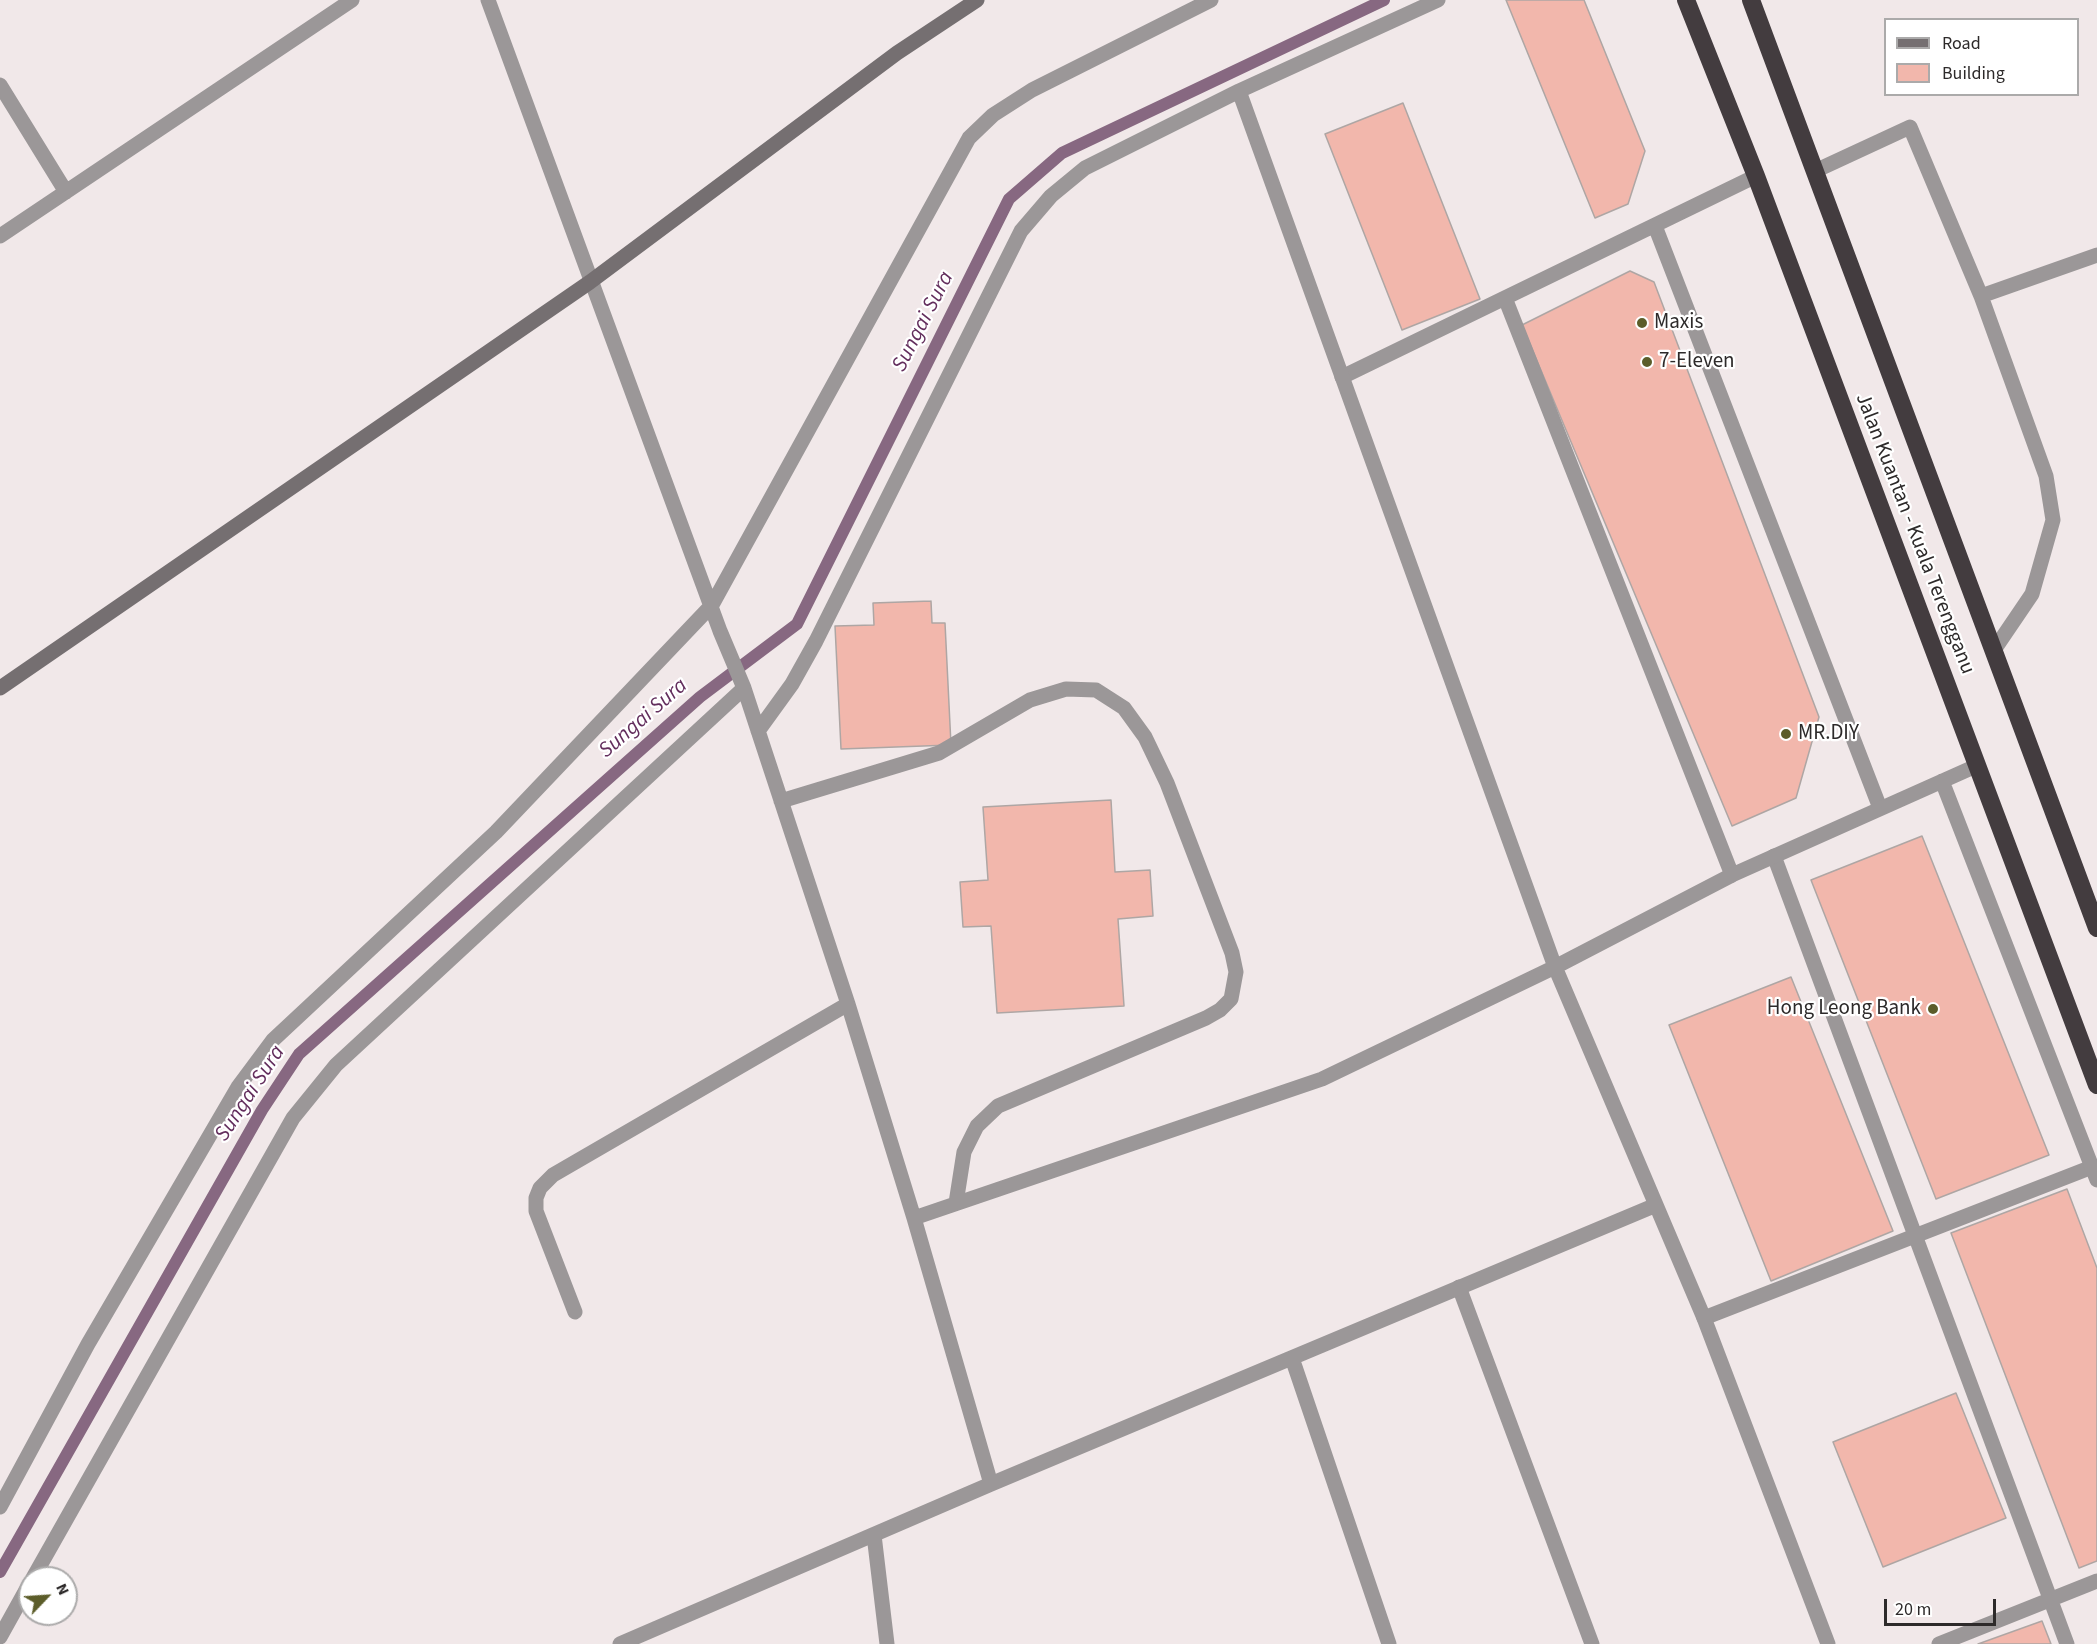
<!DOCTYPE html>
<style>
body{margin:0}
#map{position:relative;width:2097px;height:1644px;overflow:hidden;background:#f1e8e9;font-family:"Source Sans 3",sans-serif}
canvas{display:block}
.legend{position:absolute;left:1884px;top:18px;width:195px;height:78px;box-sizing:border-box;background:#fff;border:2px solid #abaaaa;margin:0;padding:8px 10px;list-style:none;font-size:18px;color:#2d2a2a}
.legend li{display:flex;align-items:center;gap:12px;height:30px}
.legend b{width:30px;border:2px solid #abaaaa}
.north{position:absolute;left:18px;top:1566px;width:60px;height:60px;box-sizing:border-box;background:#fff;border:2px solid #abaaaa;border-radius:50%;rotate:65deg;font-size:16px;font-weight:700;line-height:24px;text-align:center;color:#2d2a2a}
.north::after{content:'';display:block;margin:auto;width:21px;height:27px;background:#5c5d2a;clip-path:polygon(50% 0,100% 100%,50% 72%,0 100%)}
.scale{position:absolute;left:1884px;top:1599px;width:112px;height:27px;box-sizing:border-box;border:3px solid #2d2a2a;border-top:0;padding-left:8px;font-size:18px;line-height:21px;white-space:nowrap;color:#2d2a2a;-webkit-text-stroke:4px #fff;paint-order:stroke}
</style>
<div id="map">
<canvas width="2097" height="1644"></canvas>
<ul class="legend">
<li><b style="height:8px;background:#756f71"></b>Road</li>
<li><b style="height:16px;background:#f2b7ac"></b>Building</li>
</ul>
<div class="north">N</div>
<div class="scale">20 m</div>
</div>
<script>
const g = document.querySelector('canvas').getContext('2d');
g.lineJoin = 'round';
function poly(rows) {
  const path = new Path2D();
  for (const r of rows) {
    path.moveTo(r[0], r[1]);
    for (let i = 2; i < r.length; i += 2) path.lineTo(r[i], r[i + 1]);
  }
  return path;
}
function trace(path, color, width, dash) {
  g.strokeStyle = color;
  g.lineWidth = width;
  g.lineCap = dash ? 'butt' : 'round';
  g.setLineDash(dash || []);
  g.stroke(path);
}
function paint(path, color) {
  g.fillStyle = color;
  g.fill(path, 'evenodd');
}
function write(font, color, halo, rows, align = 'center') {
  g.font = font + ' "Source Sans 3",sans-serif';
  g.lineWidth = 4.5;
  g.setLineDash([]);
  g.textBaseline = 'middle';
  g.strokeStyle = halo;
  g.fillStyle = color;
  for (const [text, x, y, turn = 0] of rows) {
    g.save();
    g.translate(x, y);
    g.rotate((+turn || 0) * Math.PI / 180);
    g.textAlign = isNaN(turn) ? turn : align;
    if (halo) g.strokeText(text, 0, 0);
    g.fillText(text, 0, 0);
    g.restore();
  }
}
const stream = poly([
 [0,1572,262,1110,299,1054,700,697,797,624,1009,199,1062,153,1384,0]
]);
const building = poly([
 [1506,0,1584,0,1645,151,1628,204,1595,218,1506,0],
 [1403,103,1480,299,1402,330,1325,134,1403,103],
 [1630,271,1654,282,1819,717,1796,798,1732,826,1522,325,1630,271],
 [931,601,932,623,945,623,951,745,841,749,835,626,874,625,873,603,931,601],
 [1111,800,1115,872,1150,870,1153,916,1118,919,1124,1006,997,1013,991,926,963,927,960,882,988,880,983,807,1111,800],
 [1922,836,2049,1155,1936,1199,1811,880,1922,836],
 [1791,977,1893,1231,1771,1281,1669,1025,1791,977],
 [2067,1189,2097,1268,2097,1561,2079,1568,1951,1233,2067,1189],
 [1956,1393,2006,1518,1883,1567,1833,1442,1956,1393],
 [2042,1621,2051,1644,1978,1644,2042,1621]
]);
const lane = poly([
 [1655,226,1880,808],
 [1505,298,1732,875],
 [1342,377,1756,176],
 [1774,856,2067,1644],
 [1459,1287,1592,1644],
 [1704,1318,2092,1167],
 [1939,1644,2097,1581]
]);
const street = poly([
 [488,0,720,631,744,688,848,1004,914,1218,991,1484],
 [0,85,66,192],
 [1239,91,1555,967,1704,1318,1828,1644],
 [1815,171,1910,127,1981,296,2046,476,2053,520,2032,594,1994,650],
 [0,236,352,0],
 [1981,296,2097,255],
 [758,731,792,684,816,641,1021,231,1051,196,1085,168,1239,91,1438,0],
 [1942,781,2097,1180],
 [781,801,939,753,1030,700,1066,689,1096,690,1124,708,1145,737,1167,783,1232,953,1236,972,1231,999,1220,1010,1206,1018,998,1106,977,1126,964,1152,956,1203],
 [914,1218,1322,1079,1555,967,1732,875,1976,766],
 [575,1312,536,1211,536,1198,540,1188,553,1175,848,1004],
 [1292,1358,1389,1644],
 [0,1507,88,1344,238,1087,273,1040,496,832,712,605,969,138,993,115,1032,90,1211,0],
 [874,1535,887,1644],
 [33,1578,293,1118,336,1065,744,688],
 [0,1637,30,1583],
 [620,1644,991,1484,1656,1205]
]);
const secondary = poly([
 [0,688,590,282,897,53,977,0]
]);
const highway = poly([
 [1686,0,1756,176,2097,1085],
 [1751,0,2097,928]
]);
const markers = [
 [1642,323,6,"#5c5d2a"],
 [1647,362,6,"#5c5d2a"],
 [1786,734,6,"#5c5d2a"],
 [1933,1009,6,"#5c5d2a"]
];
const poiNames = [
 ["Maxis",1654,323],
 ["7-Eleven",1659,362],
 ["MR.DIY",1798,734],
 ["Hong Leong Bank",1921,1009,"right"]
];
const streetNames = [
 ["Jalan Kuantan - Kuala Terengganu",1914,534,69]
];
const waterNames = [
 ["Sungai Sura",924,322,-63],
 ["Sungai Sura",644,719,-41],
 ["Sungai Sura",251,1094,-57]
];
trace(stream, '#876881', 12);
paint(building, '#f2b7ac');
trace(building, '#aea6a4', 1.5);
trace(lane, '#9b9798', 15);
trace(street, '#9b9798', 15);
trace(secondary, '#756f71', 15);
trace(highway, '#433c3f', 18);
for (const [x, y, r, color] of markers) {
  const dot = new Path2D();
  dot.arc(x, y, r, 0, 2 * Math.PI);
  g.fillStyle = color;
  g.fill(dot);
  trace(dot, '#fff', 2);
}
write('21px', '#2d2a2a', '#fff', poiNames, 'left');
write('21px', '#2d2a2a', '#fff', streetNames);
write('italic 22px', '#632e5d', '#fff', waterNames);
</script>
